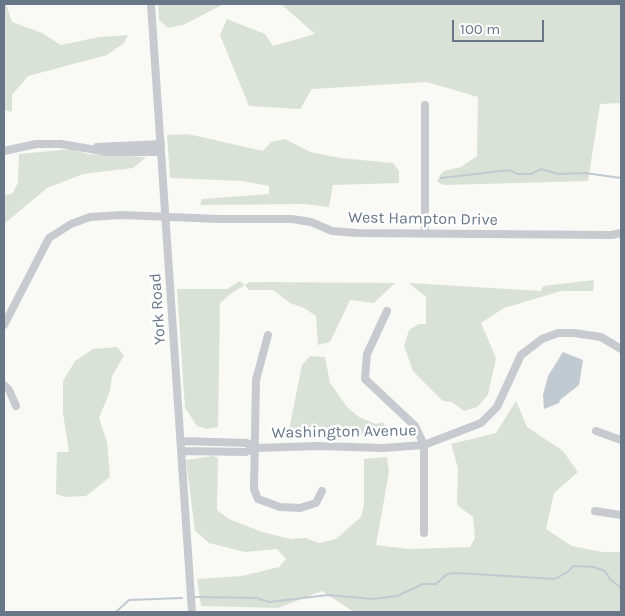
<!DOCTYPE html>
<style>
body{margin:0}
#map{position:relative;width:625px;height:616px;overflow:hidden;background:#f9f9f6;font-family:Karla,sans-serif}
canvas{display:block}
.frame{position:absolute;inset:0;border:5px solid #677788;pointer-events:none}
.scale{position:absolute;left:452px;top:20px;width:92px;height:22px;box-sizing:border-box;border:2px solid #677788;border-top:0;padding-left:6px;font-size:15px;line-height:18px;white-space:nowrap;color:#677788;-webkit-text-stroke:4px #fff;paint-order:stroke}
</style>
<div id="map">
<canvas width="625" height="616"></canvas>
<div class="frame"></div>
<div class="scale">100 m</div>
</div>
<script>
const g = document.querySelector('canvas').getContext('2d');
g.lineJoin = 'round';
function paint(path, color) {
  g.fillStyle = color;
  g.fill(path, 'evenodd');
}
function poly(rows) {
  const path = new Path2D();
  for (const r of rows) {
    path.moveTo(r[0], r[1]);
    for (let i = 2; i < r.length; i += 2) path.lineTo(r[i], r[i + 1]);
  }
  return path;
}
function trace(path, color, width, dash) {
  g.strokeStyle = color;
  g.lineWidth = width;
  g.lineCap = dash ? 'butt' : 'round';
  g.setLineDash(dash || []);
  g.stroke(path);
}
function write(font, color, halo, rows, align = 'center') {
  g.font = font + ' Karla,sans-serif';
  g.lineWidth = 5;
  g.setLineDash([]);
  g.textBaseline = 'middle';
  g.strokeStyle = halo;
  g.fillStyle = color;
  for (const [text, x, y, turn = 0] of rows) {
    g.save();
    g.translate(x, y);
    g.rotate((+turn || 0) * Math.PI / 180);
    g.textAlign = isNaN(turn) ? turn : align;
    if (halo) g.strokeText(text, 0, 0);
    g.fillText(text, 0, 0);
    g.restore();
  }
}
const green = poly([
 [4,4,6,4,12,22,42,33,61,45,99,37,128,35,124,43,107,55,28,76,12,95,12,112,4,110],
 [158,4,224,4,183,25,168,28,159,20],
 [281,4,621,4,621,103,600,104,588,181,444,185,437,182,440,175,444,171,461,167,477,156,478,97,427,82,312,89,300,109,249,106,220,35,227,19,265,34,273,46,315,34],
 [188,134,263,151,271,142,285,139,310,152,340,158,393,163,399,171,399,183,333,185,329,207,304,204,200,205,202,199,269,194,269,186,242,181,170,178,167,135],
 [72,149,87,154,146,157,133,168,83,174,47,188,4,224,4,195,12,194,18,183,19,154],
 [594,280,593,291,561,291,504,308,481,323,496,358,488,395,477,407,464,411,452,402,443,401,413,371,404,346,409,330,419,324,426,324,426,297,409,283,541,291,543,286],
 [240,281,245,285,249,282,395,283,374,303,350,300,330,342,318,345,316,316,304,308,290,303,273,290,249,290,245,285,233,292,220,303,218,427,207,429,197,426,185,408,177,289,227,289],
 [117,347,124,356,112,376,110,391,99,418,107,442,110,477,86,496,65,497,56,494,57,452,69,452,63,413,63,381,75,361,93,349],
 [310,356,325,357,330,383,347,407,359,417,376,424,383,422,386,429,386,435,295,434,289,430,302,365],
 [516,401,527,427,563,451,578,472,554,493,546,529,572,546,602,552,621,552,621,612,354,612,322,591,278,608,201,606,197,579,242,576,279,567,286,559,277,549,245,552,209,543,195,531,186,460,213,456,218,458,217,510,229,519,262,532,290,539,306,538,319,543,336,539,361,517,364,504,364,459,387,457,389,472,376,545,408,549,470,547,475,538,473,517,457,505,458,468,451,444,496,433]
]);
const water = poly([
 [563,352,583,360,579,385,560,400,559,403,544,409,543,395,548,376]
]);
const stream = poly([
 [441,178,510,170,517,174,531,174,541,169,559,174,585,173,621,178],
 [196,597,257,598,269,602,328,595,373,599,397,596,423,584,436,584,447,574,457,573,555,579,569,571,573,566,594,567,605,571,610,579,621,588],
 [116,612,129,600,182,598]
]);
const minor = poly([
 [151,4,192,612],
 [425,105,425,233],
 [97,147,161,144],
 [4,151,36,144,61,144,108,152,161,152],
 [387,311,367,354,365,379,415,426,424,445,424,533],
 [4,325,49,238,71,224,90,217,121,215,219,219,292,219,311,222,332,231,357,233,612,235,621,233],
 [268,335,256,380,254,489,258,499,280,507,300,508,316,503,322,491],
 [4,385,9,390,16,406],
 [596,431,621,440],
 [182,441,247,443,254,448],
 [182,451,246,452,254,448,318,446,383,448,424,445,481,423,497,407,521,355,542,339,558,333,574,333,601,337,621,349],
 [595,511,621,515]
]);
const streetNames = [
 ["West Hampton Drive",423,219,1],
 ["York Road",158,309,-94],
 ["Washington Avenue",344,432,-1]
];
paint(green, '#dae1d7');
paint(water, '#c1cad0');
trace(stream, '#c1cad0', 2);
trace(minor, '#c7cace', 8);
write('16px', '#677788', '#fff', streetNames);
</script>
